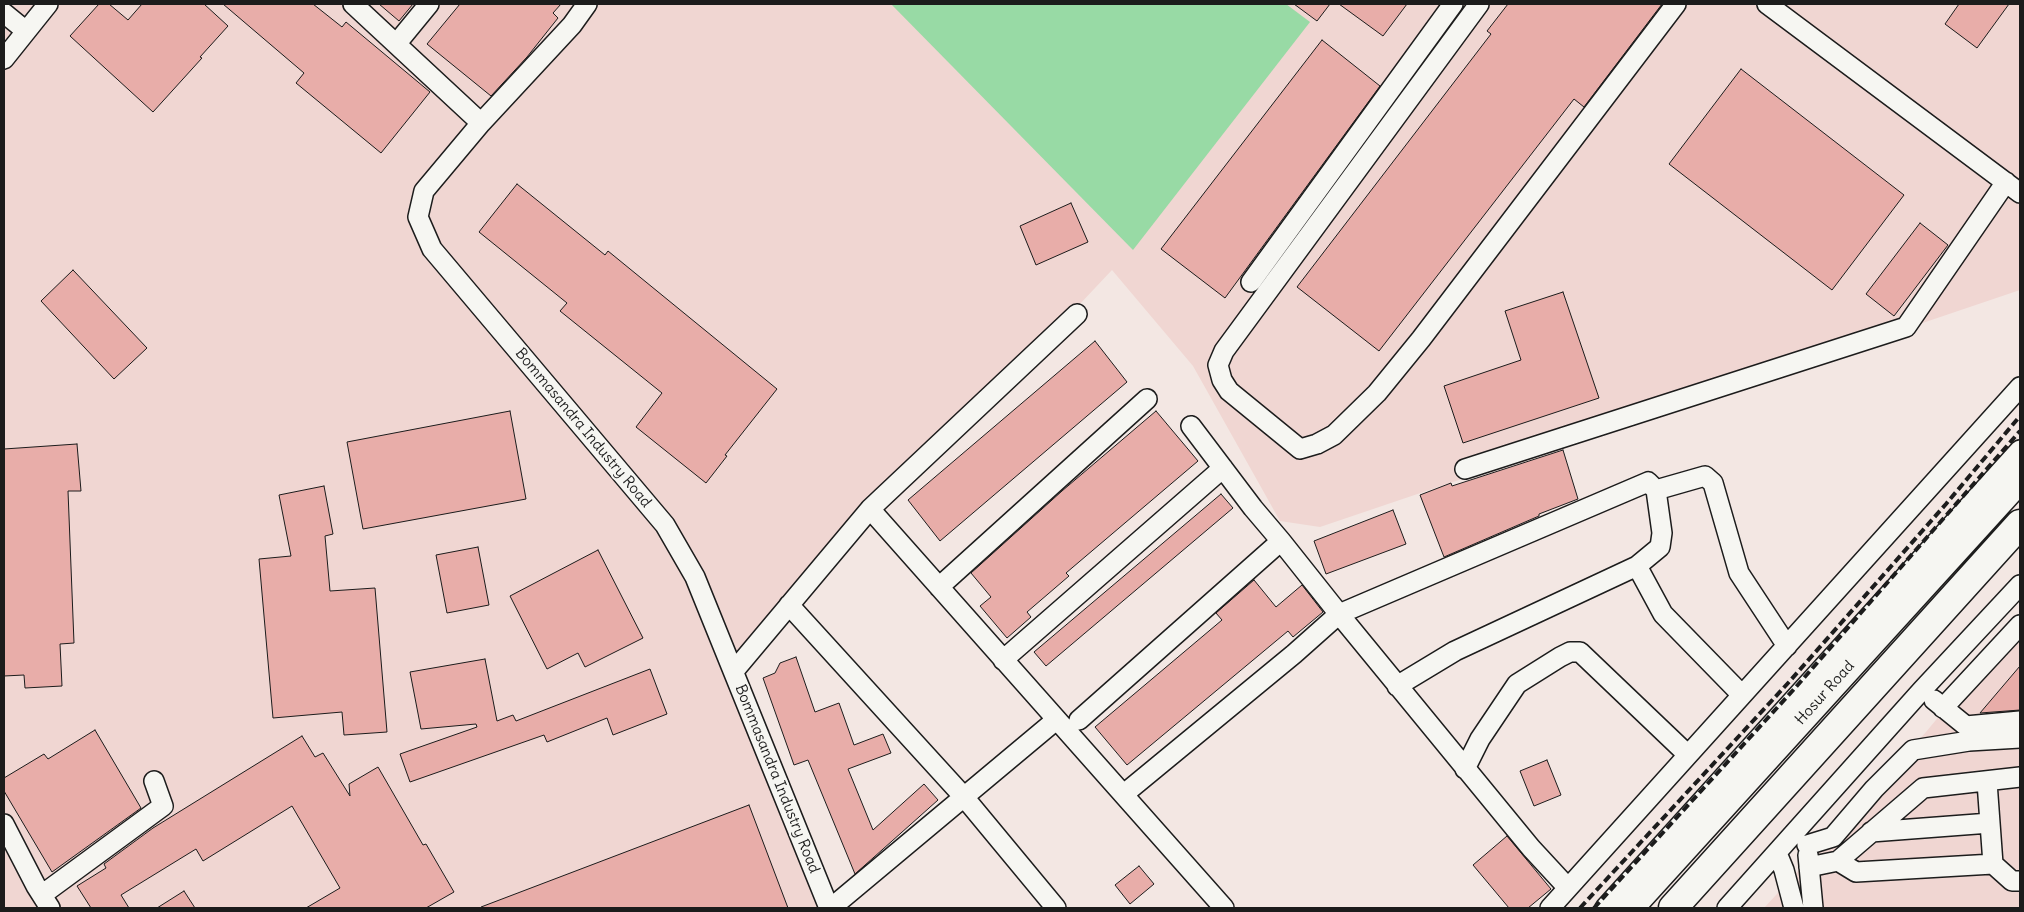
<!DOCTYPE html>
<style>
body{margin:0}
#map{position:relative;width:2024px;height:912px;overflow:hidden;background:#f3e7e3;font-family:Delius,sans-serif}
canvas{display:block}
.frame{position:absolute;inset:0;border:5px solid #1c1c1c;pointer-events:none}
</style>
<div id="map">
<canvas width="2024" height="912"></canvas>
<div class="frame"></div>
</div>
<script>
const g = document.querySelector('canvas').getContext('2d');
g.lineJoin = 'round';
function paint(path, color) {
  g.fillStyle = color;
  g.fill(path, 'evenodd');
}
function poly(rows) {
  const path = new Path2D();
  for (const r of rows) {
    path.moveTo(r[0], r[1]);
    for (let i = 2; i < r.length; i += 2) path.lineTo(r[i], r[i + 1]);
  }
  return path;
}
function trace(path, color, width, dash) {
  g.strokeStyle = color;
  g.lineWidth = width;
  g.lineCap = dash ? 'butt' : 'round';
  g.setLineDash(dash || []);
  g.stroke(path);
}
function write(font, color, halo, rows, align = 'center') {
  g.font = font + ' Delius,sans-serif';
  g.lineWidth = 4;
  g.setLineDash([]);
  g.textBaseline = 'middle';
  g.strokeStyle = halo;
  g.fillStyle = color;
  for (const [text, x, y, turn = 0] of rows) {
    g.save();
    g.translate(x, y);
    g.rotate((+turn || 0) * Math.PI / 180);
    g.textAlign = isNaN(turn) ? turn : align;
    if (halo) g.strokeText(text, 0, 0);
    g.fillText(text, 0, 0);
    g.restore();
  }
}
const built = poly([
 [4,4,2020,4,2020,290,1320,527,1280,521,1193,366,1112,270,725,680,817,898,823,908,4,908],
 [2020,618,2020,908,1764,908,1926,732]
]);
const green = poly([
 [891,4,1286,4,1310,22,1133,250]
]);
const building = poly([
 [99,4,109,4,128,20,142,4,204,4,228,26,200,57,202,58,153,112,70,36,99,4],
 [223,4,313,4,342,27,346,22,430,92,381,153,296,83,304,73,223,4],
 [379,4,413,4,399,21,379,4],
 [460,4,561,4,553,13,558,18,527,57,491,96,427,44,460,4],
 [1294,4,1330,4,1317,21,1294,4],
 [1339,4,1407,4,1383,36,1339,4],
 [1508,4,1662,4,1584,107,1574,99,1379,351,1297,287,1491,34,1487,31,1508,4],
 [1959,4,2009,4,1977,48,1945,24,1959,4],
 [1322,40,1380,86,1225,298,1161,249,1322,40],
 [1741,69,1904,195,1832,290,1669,164,1741,69],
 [517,184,605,255,608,251,777,389,725,455,727,456,706,483,636,427,662,393,560,311,567,303,479,232,517,184],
 [1071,203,1088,242,1036,265,1020,226,1071,203],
 [1920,223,1948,245,1894,316,1866,294,1920,223],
 [73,270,147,348,114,379,41,301,73,270],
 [1563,292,1599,398,1463,443,1444,386,1521,360,1505,311,1563,292],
 [1095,341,1127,382,940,541,908,500,1095,341],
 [510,411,526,499,363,529,347,442,510,411],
 [1156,411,1198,461,1066,573,1069,576,1027,612,1031,617,1007,638,980,606,991,597,971,573,1062,491,1156,411],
 [77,444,81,491,68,491,74,643,60,644,62,686,25,688,24,675,4,676,4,449,77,444],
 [1563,450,1578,499,1539,514,1539,516,1444,557,1420,495,1451,483,1452,486,1563,450],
 [324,486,333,534,325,536,330,591,375,588,387,732,344,735,342,712,273,718,259,559,291,556,279,495,324,486],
 [1221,494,1233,508,1046,666,1034,652,1221,494],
 [1393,510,1406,544,1326,574,1314,541,1393,510],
 [478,547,489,605,447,613,436,555,478,547],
 [598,550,643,638,585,667,578,653,547,669,510,596,598,550],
 [1254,580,1276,607,1302,585,1323,612,1293,637,1288,631,1127,765,1095,727,1222,620,1216,613,1254,580],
 [796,657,815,712,839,703,854,745,883,734,891,753,848,769,873,830,924,784,938,800,855,874,808,760,794,765,763,678,775,673,780,663,796,657],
 [485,659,497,721,513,715,516,721,650,669,667,714,613,735,607,718,547,742,544,735,410,782,400,754,477,727,476,724,421,729,410,672,485,659],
 [2020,666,2020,710,1980,713,2020,666],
 [95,730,141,808,52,872,4,791,4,778,44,754,48,759,95,730],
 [302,736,315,757,323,753,350,796,349,784,378,767,423,845,426,844,454,892,426,908,306,908,340,888,292,806,203,861,196,849,121,895,129,908,91,908,77,886,106,868,104,864,153,828,302,736],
 [1547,760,1561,795,1534,806,1520,771,1547,760],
 [749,805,788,908,482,908,481,907,749,805],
 [1507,836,1551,889,1528,908,1509,908,1473,865,1507,836],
 [1139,866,1154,884,1130,904,1115,885,1139,866],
 [184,891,195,908,157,908,184,891]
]);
const minor = poly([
 [353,4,481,123],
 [587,4,572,25,481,123,424,191,418,217,432,249,665,525,695,577,829,908],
 [1479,4,1224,351,1218,365,1222,380,1229,391,1300,449,1317,444,1334,435,1377,393,1421,339,1676,4],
 [1767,4,2020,193],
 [4,13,26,31],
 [397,43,429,4],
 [4,59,48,4],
 [1251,282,1453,4],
 [1077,314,870,509,1224,908],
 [1465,469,1906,327,2006,182],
 [1656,490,1705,476,1713,483,1739,573,1787,646],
 [1281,541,1339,614,1648,482,1656,490,1662,533,1660,547,1637,566,1455,651,1397,686],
 [1637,566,1663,614,1742,695],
 [939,587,1147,399],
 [789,605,964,797,1056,908],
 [1003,660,1223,468],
 [734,671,870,509],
 [1934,700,1966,726,2020,721],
 [1943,708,2020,625],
 [1079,720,1281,541,1253,508,1191,426],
 [1465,769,1480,739,1517,684,1560,657,1570,652,1580,652,1688,755],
 [1987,782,1993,864],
 [1124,794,1294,654,1339,614,1531,848,1568,888],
 [4,824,36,886,50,908],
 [1871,832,1990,823],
 [1807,845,1833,837,1874,789,1913,750,1969,741,2020,738],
 [1777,853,1784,870,1794,908],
 [1808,855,1813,908],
 [1838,861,1856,872,1993,864,2012,881,2020,881],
 [1809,867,1838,861,1923,788,2020,777],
 [43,894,163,806,154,781],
 [831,908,1056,720],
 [1550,908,2020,387],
 [1605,908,2020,450],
 [1727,908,1922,690,2020,585]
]);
const highway = poly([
 [1629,908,2020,478],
 [1673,908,2020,524]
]);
const rail = poly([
 [1580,908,1789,682,1946,504,2020,416],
 [1594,908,1796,687,2020,431]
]);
const streetNames = [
 ["Bommasandra Industry Road",583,428,50],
 ["Hosur Road",1825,693,-48],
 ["Bommasandra Industry Road",777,779,68]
];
paint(built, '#f0d6d2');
paint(green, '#98daa5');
paint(building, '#e8ada9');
trace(building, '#1c1c1c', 1);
trace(minor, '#1c1c1c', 22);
trace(highway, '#1c1c1c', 31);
trace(minor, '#f6f6f2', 19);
trace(highway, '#f6f6f2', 28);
trace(rail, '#1c1c1c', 4, [8, 4]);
write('15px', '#1c1c1c', '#f6f6f2', streetNames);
</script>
